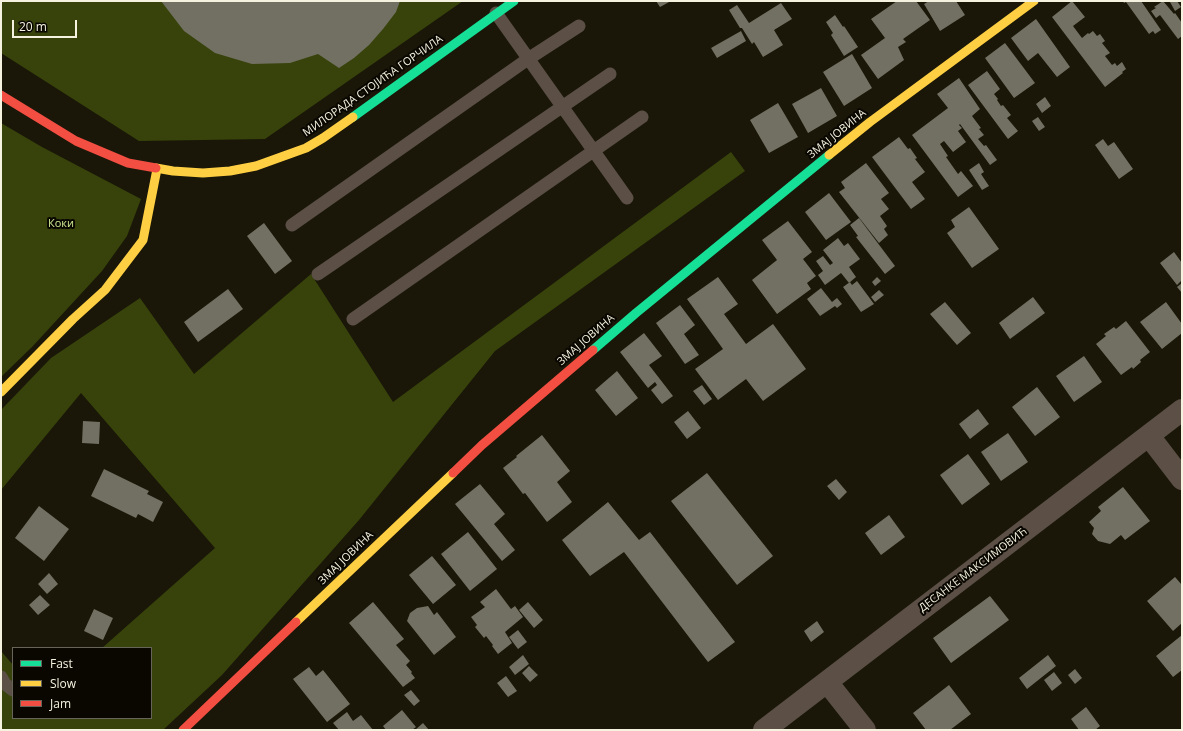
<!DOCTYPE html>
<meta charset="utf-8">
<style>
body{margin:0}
#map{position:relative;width:1183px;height:731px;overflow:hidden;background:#1a1708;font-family:"Open Sans",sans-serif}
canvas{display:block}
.frame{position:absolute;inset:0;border:2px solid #f5f2df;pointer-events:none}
.legend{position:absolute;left:12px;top:647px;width:140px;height:72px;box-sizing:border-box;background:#090700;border:1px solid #676559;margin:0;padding:5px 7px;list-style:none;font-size:12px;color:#f5f2df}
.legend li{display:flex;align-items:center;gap:8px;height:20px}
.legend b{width:20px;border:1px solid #676559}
.scale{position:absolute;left:12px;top:20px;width:65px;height:18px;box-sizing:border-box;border:2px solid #f5f2df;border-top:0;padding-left:5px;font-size:12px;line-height:14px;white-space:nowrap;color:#f5f2df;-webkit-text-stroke:3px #090700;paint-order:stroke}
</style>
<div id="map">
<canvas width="1183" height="731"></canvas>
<div class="frame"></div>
<ul class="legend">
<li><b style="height:5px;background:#16e098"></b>Fast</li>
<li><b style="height:5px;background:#ffcf43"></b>Slow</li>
<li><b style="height:5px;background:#f24e42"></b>Jam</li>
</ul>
<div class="scale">20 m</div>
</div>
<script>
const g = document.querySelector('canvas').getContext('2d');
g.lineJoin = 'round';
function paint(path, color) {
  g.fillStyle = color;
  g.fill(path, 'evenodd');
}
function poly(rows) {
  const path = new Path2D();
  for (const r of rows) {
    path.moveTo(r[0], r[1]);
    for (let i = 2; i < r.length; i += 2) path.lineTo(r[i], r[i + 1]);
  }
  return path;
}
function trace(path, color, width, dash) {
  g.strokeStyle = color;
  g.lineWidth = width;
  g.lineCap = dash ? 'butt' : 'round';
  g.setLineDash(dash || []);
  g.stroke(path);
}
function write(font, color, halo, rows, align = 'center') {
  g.font = font + ' "Open Sans",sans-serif';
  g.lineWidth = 4;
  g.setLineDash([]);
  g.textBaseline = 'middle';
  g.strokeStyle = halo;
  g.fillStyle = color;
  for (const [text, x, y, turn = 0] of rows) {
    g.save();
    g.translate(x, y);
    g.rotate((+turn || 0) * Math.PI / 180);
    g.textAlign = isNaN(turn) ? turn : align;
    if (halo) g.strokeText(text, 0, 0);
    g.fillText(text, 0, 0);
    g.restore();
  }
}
const green = poly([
 [1,1,463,1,265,139,139,141,1,53],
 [1,123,42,147,141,199,127,236,102,271,32,347,1,377],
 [731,152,745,171,495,351,359,520,222,675,163,730,1,730,1,651,13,665,13,718,151,718,151,648,102,648,215,548,81,393,1,490,1,410,51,358,140,298,194,374,311,274,393,402]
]);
const building = poly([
 [161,1,400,1,396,12,383,29,369,45,354,58,339,68,318,54,290,63,252,64,215,53,184,31],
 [656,1,671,1,660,7],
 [897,1,916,1,930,20,903,39,906,42,898,47,904,60,878,79,861,55,885,38,871,19],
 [929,1,956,1,965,15,940,31,924,4],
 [1072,1,1085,17,1073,26,1082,38,1088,33,1089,34,1093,31,1097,36,1100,34,1105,41,1102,43,1110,53,1105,56,1112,65,1115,63,1117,66,1122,62,1126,69,1122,72,1123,73,1105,87,1052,17],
 [1123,1,1141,1,1161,30,1155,34,1153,31,1149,34,1126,2,1124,3],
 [1163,1,1174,14,1175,13,1182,23,1182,36,1178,39,1160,15,1156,18,1151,11,1156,8,1154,7],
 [1171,1,1177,1,1181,7,1175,11,1170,2],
 [781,3,792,19,774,30,783,45,763,57,754,42,752,44,742,28,740,28,729,10,737,5,749,23],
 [835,15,843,27,844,26,858,47,844,56,831,35,833,33,826,22],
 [1036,19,1070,67,1057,77,1038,53,1028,61,1011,38],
 [741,31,746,41,717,58,711,48],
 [1005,43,1035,83,1014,98,985,58],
 [852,54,872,88,844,106,823,72],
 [987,71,1000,89,994,94,998,99,997,100,1001,106,1003,105,1011,115,1007,118,1018,131,1008,139,968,85],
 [959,78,980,109,972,116,981,128,979,129,984,135,978,139,984,146,986,145,997,160,990,165,960,124,959,125,962,128,958,131,966,142,953,152,944,141,940,144,948,156,946,157,958,174,961,171,973,186,958,197,912,135,948,108,937,94],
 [821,88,837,116,808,133,792,104],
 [1045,97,1051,106,1042,113,1036,104],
 [778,103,798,137,769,153,750,120],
 [1038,117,1045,127,1039,131,1032,121],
 [899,137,908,149,910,148,917,158,915,159,925,172,912,182,925,199,911,209,872,157],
 [1103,139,1108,146,1114,142,1133,169,1119,179,1095,145],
 [866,163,889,193,881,199,889,209,880,216,887,226,884,229,888,235,879,243,839,192,845,188,841,182],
 [979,163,984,172,981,174,989,186,982,190,969,170],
 [829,193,851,222,826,240,805,212],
 [969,207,999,249,972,268,947,233,955,227,951,220],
 [859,218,895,266,885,274,856,237,858,236,850,225],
 [788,221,812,252,803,259,816,276,807,283,811,289,777,314,752,280,777,260,762,240],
 [264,223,292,261,275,274,247,236],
 [838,238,844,246,848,243,860,259,849,267,856,277,849,283,841,273,825,285,818,275,823,271,816,261,823,256,830,265,833,263,823,250],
 [1174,252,1182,263,1182,280,1177,285,1160,263],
 [718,277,738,304,724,314,746,344,773,324,806,369,763,401,746,379,718,400,695,369,723,349,687,299],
 [877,277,881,281,875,286,872,282],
 [857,281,874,304,861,312,843,287,850,282,852,285],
 [1182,283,1182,293,1177,287],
 [821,288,832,302,837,298,842,304,837,308,835,306,820,316,807,299],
 [228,289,243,309,198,342,184,322],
 [879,290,884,295,875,302,871,297],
 [1033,297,1045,313,1010,339,999,323],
 [945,302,971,333,957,345,930,314],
 [1166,302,1182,324,1182,333,1162,349,1140,322],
 [680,305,695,325,684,334,699,355,685,364,656,323],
 [1126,321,1150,352,1140,360,1141,362,1133,369,1132,367,1121,375,1096,344,1106,336,1104,334,1114,327,1116,329],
 [644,333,662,356,649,365,673,396,662,404,651,390,657,385,655,382,648,388,620,352],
 [1084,356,1102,382,1074,402,1056,376],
 [617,371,638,398,616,416,595,390],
 [702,385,712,399,704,405,693,391],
 [1037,387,1060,417,1035,436,1012,407],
 [978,409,989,424,970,439,959,424],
 [688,411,701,428,687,439,674,422],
 [83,421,100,422,99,444,82,443],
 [1008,433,1028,462,1001,481,981,452],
 [542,435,570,471,557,482,572,502,547,522,525,493,523,494,503,468,517,457,516,456],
 [968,454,990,484,962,505,940,475],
 [104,469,149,491,147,494,163,502,153,522,138,514,136,518,91,496],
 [707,473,773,556,737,585,671,501],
 [836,479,847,492,839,500,827,486],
 [480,484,505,514,494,524,515,550,502,561,455,504],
 [1123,487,1150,521,1125,540,1121,535,1110,544,1098,541,1092,534,1094,528,1089,522,1101,511,1098,507],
 [608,502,639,540,650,532,735,642,708,662,624,552,590,576,562,540],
 [39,506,69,529,44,561,15,538],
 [889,515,905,537,881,555,865,533],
 [468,532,497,569,470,591,441,554],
 [432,556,456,585,433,604,409,575],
 [49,573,58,584,47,594,38,584],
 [1175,577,1182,585,1182,623,1173,631,1147,601],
 [496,589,511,609,515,606,523,617,505,632,512,643,498,654,492,646,493,645,486,636,484,638,475,627,477,625,471,617,485,607,480,602],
 [40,595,50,605,38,615,29,605],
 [990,596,1009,620,951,663,933,638],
 [373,602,404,639,396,645,410,661,406,665,412,672,411,673,415,678,403,687,349,623],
 [528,602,543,620,534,628,519,610],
 [428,606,434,615,437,612,456,637,434,655,407,621,410,613,417,608],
 [94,609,113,618,103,640,84,631],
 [817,621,824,632,811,642,804,631],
 [518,630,527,642,518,649,509,637],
 [1182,635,1182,670,1173,677,1156,656],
 [523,655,529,664,515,675,509,667],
 [1048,655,1056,666,1027,689,1019,678],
 [529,666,538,675,530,682,522,673],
 [309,667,316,676,323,670,350,704,327,722,293,679],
 [1075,669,1082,678,1075,684,1068,675],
 [1054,672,1062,683,1052,691,1044,680],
 [506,676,517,691,508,697,497,683],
 [949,685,971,714,950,730,926,730,913,713],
 [411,690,420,701,414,706,404,695],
 [1086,707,1100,726,1095,730,1079,730,1071,719],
 [402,710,416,727,412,730,386,730,383,726],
 [347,712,353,721,361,715,373,730,339,730,333,723],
 [423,723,429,730,415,730]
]);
const lane = poly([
 [496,13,627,198],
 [292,225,528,59,579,26],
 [318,274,610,74],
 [353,319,642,117],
 [1,677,5,684,13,690]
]);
const street = poly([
 [1149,436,1182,479],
 [827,682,865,730],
 [764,730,1182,410]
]);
const fast = poly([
 [353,117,514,1],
 [593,350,636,313,829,155]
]);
const slow = poly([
 [829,155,870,122,1034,1],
 [156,168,173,171,203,173,230,171,256,166,306,148,323,138,353,117],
 [1,392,73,319,105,290,143,240,157,169],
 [296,622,453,473]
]);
const jam = poly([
 [1,95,76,141,128,163,156,168],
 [453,473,482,445,593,350],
 [183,730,296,622]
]);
const streetNames = [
 ["МИЛОРАДА СТОЈИЋА ГОРЧИЛА",373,86,-35],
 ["ЗМАЈ ЈОВИНА",837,134,-39],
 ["ЗМАЈ ЈОВИНА",586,340,-41],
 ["ЗМАЈ ЈОВИНА",346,558,-44],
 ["ДЕСАНКЕ МАКСИМОВИЋ",973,570,-37]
];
const parkNames = [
 ["Коки",61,224]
];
paint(green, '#37430b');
paint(building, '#727062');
trace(lane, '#5b4f46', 13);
trace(street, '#5b4f46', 22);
trace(fast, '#16e098', 9);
trace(slow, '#ffcf43', 9);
trace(jam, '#f24e42', 9);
write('11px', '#f5f2df', '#090700', streetNames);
write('11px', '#ceea90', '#090700', parkNames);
</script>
